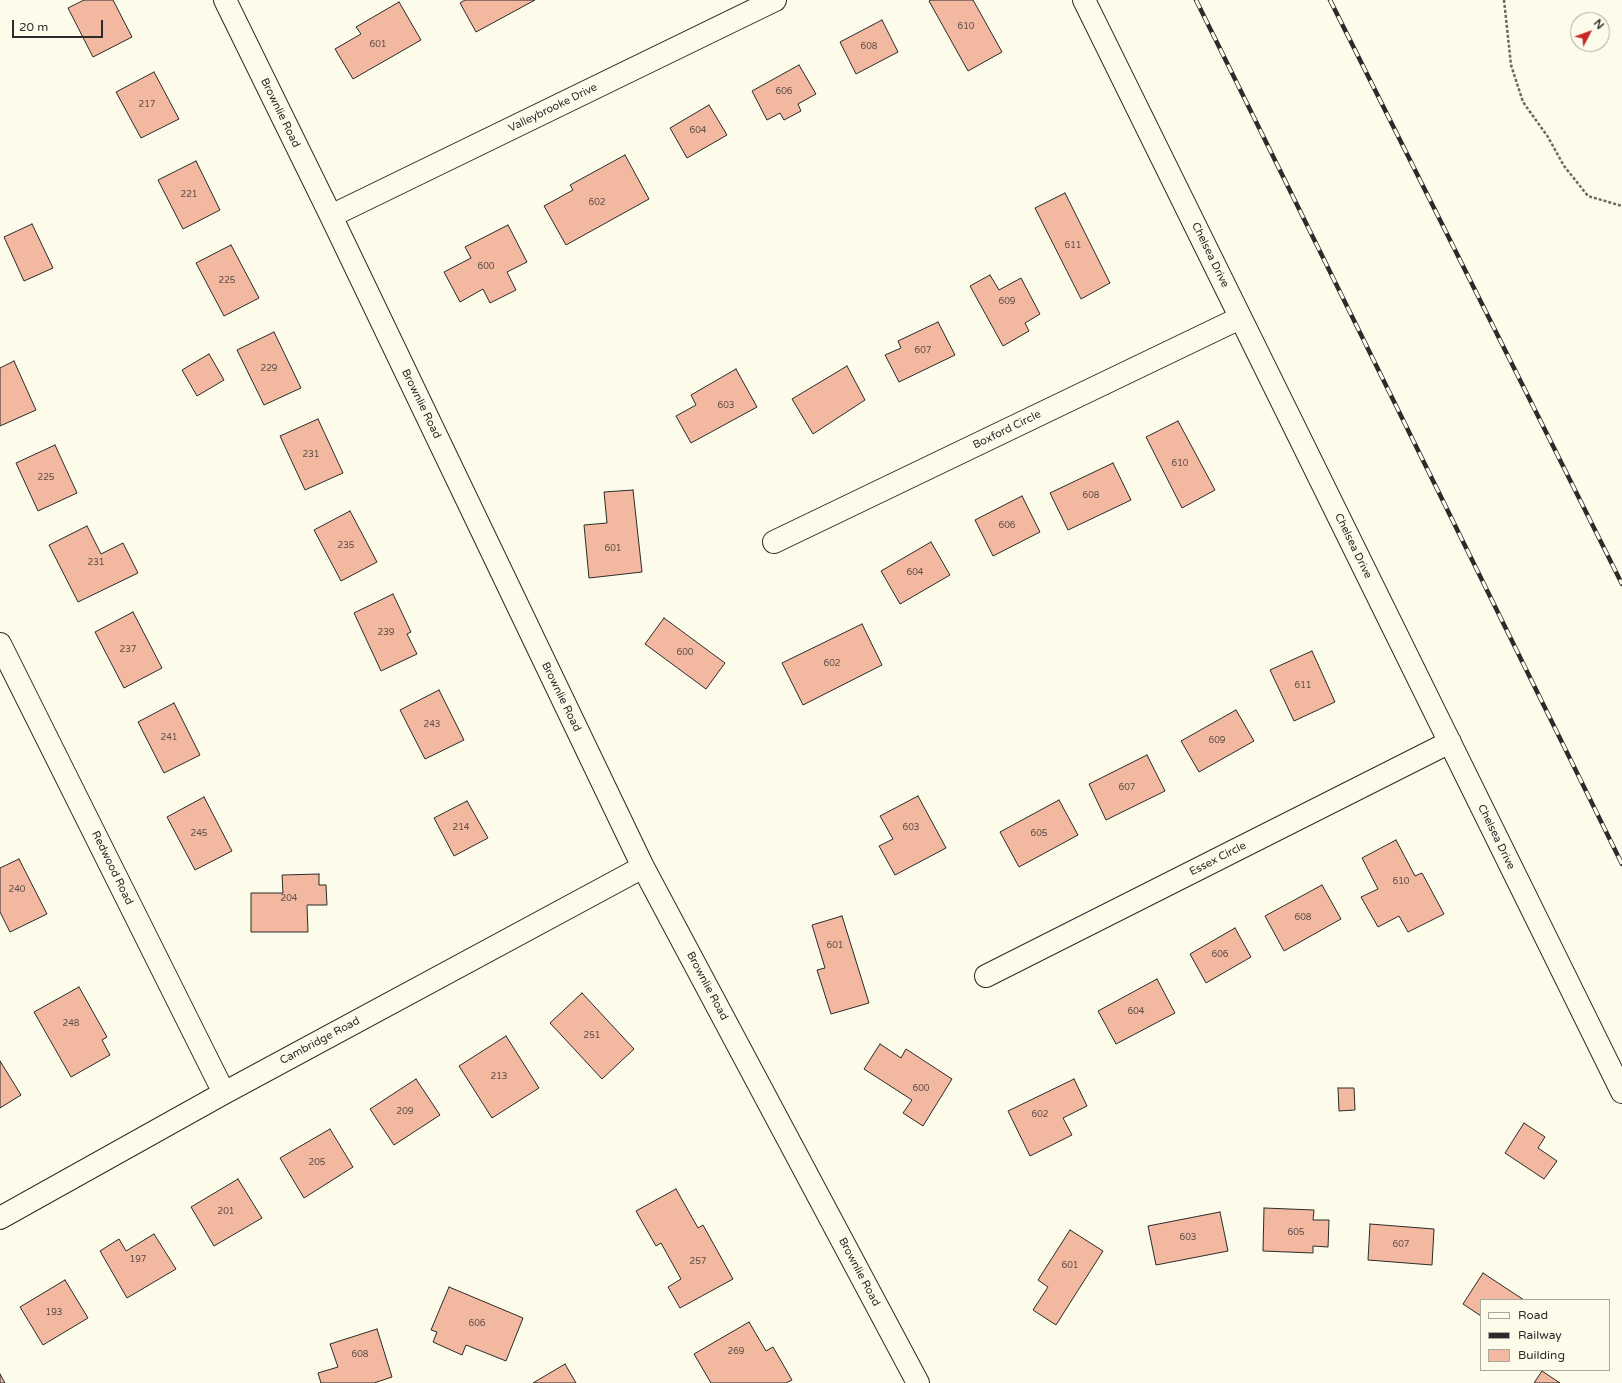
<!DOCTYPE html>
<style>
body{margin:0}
#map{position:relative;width:1622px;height:1383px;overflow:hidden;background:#fdfbea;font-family:"Varela Round",sans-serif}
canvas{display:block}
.legend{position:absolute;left:1480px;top:1299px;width:130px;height:72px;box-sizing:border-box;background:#fdfbea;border:1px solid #a9a89e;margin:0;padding:5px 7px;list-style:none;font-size:12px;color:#2b2b2b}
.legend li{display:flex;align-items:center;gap:8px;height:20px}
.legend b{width:20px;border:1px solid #a9a89e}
.north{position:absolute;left:1570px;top:12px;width:40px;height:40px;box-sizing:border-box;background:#fdfbea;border:1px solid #a9a89e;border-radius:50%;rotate:49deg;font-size:11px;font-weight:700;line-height:16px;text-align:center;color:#2b2b2b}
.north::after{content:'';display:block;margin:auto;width:14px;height:18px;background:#c62828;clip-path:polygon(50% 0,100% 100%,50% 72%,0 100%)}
.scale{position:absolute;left:12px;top:20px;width:91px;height:18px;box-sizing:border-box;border:2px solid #2b2b2b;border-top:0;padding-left:5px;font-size:12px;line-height:14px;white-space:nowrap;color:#2b2b2b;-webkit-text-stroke:3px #fdfbea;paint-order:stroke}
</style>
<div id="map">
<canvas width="1622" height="1383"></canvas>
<ul class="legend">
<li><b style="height:5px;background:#fdfbea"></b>Road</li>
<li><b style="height:5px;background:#2b2b2b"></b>Railway</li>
<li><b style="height:11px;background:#f2b8a0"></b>Building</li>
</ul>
<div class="north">N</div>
<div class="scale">20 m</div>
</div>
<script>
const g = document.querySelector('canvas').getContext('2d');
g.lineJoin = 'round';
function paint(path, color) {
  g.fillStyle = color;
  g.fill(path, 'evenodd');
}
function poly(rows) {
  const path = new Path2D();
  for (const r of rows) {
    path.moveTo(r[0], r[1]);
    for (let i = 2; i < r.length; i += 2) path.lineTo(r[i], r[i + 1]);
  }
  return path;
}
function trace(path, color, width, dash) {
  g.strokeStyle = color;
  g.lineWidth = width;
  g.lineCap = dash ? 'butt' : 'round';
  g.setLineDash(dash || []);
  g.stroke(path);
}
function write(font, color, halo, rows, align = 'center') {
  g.font = font + ' "Varela Round",sans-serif';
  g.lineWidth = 3;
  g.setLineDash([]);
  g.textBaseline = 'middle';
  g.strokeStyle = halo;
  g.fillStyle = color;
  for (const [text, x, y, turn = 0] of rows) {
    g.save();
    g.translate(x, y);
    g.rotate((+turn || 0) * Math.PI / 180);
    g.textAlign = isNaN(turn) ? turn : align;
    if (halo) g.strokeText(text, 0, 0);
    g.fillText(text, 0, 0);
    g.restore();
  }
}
const building = poly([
 [84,0,113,0,132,37,93,57,68,8,84,0],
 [465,0,535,0,476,32,460,3,465,0],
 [931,0,973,0,1002,52,968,71,929,1,931,0],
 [399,2,421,40,353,79,335,49,361,34,356,27,399,2],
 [882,20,898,52,856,74,840,42,882,20],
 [799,65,816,94,798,104,801,111,784,120,780,113,767,120,752,91,799,65],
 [154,72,179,119,141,138,116,92,154,72],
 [709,105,727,135,687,158,670,128,709,105],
 [625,155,649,199,566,245,544,206,573,190,570,185,625,155],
 [196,161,220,210,183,229,158,180,196,161],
 [1065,193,1110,283,1081,299,1035,208,1065,193],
 [32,224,53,268,24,281,4,237,32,224],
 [508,225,527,262,507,272,516,290,490,303,483,289,460,302,444,272,471,258,465,247,508,225],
 [231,245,259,298,224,316,196,263,231,245],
 [990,275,999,290,1021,278,1040,314,1025,323,1029,331,1003,346,970,286,990,275],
 [938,322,955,355,899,382,885,355,901,348,898,341,938,322],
 [274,332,301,388,264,405,237,350,274,332],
 [209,354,224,380,197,396,182,370,209,354],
 [14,361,36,410,0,426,0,368,14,361],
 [847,366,865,400,813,434,792,399,847,366],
 [736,369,757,407,691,443,676,416,696,405,691,395,736,369],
 [318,419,343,473,305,490,280,436,318,419],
 [1178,421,1215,490,1182,508,1146,437,1178,421],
 [55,445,77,493,38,511,16,463,55,445],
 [1113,463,1131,500,1068,530,1050,493,1113,463],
 [633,490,642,572,589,578,584,525,607,523,604,492,633,490],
 [1022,496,1040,532,993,556,975,520,1022,496],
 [350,511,377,562,341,581,314,530,350,511],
 [87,526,101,554,123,543,138,573,78,602,49,545,87,526],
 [931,542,950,575,900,604,881,571,931,542],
 [393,594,411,632,407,634,417,654,381,671,354,613,393,594],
 [133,612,162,668,124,688,95,632,133,612],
 [664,618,725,663,706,689,645,644,664,618],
 [862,624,882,665,803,705,782,663,862,624],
 [1312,651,1335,702,1294,721,1270,670,1312,651],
 [439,690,464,740,425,759,400,710,439,690],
 [174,703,200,755,164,773,138,722,174,703],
 [1236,710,1254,741,1199,772,1181,741,1236,710],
 [1147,755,1165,791,1106,820,1089,784,1147,755],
 [918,796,946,848,895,875,879,846,893,839,880,816,918,796],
 [204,797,232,851,195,870,167,817,204,797],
 [1059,800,1078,835,1019,867,1000,832,1059,800],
 [467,801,488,838,454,856,434,818,467,801],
 [1396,840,1415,876,1422,873,1444,914,1408,932,1399,916,1378,927,1361,897,1378,889,1362,858,1396,840],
 [19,859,47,914,10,932,0,912,0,868,19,859],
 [319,874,319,885,326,885,327,905,307,905,308,932,251,932,251,893,283,893,282,875,319,874],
 [1322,885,1341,919,1284,951,1265,916,1322,885],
 [842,916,869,1003,831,1014,817,970,825,968,812,925,842,916],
 [1235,928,1251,957,1206,983,1190,954,1235,928],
 [1157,979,1175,1013,1116,1044,1098,1011,1157,979],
 [79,987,107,1037,102,1040,110,1055,71,1077,34,1012,79,987],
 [582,993,634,1049,602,1079,550,1023,582,993],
 [506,1036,539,1088,492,1118,459,1066,506,1036],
 [880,1044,901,1058,906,1049,952,1079,923,1126,903,1113,912,1100,864,1069,880,1044],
 [0,1061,21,1095,0,1108,0,1061],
 [416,1079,440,1115,394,1145,370,1109,416,1079],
 [1074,1079,1087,1106,1063,1118,1072,1135,1030,1156,1008,1111,1074,1079],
 [1338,1088,1354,1088,1355,1110,1339,1111,1338,1088],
 [1524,1123,1545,1137,1538,1148,1557,1161,1544,1179,1505,1153,1524,1123],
 [330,1129,353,1167,304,1198,280,1158,330,1129],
 [238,1179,262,1218,214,1246,191,1207,238,1179],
 [676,1189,698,1228,703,1225,733,1279,680,1308,668,1287,681,1279,661,1243,656,1246,636,1211,676,1189],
 [1264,1208,1314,1210,1313,1220,1329,1220,1328,1247,1313,1246,1313,1253,1263,1251,1264,1208],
 [1220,1212,1228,1251,1156,1265,1148,1226,1220,1212],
 [1370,1224,1434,1229,1432,1265,1368,1260,1370,1224],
 [1070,1230,1103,1251,1056,1325,1033,1310,1048,1287,1038,1280,1070,1230],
 [154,1234,176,1269,127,1298,100,1251,119,1239,126,1251,154,1234],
 [1483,1273,1524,1300,1481,1300,1481,1316,1463,1304,1483,1273],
 [65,1280,88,1318,43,1345,20,1307,65,1280],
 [449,1287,523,1318,506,1361,466,1345,462,1355,433,1342,437,1332,431,1330,449,1287],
 [749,1322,766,1351,773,1347,792,1380,786,1383,711,1383,694,1354,749,1322],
 [377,1329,392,1377,374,1383,321,1383,318,1373,338,1367,330,1344,377,1329],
 [565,1364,576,1383,533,1383,565,1364],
 [1542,1371,1560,1383,1534,1383,1542,1371],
 [0,1374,5,1383,0,1383,0,1374]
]);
const path = poly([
 [1504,0,1511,65,1523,102,1548,137,1564,166,1588,196,1622,206]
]);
const street = poly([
 [225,0,331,216,643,867,918,1383],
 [1084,0,1622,1092],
 [331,216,775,0],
 [774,542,1240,318],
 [0,644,224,1093],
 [986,976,1450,742],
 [0,1218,224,1093,643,867]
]);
const rail = poly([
 [1196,0,1622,864],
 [1330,0,1622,584]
]);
const numberNames = [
 ["610",966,27],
 ["601",378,45],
 ["608",869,47],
 ["606",784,92],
 ["217",147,105],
 ["604",698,131],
 ["221",189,195],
 ["602",597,203],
 ["611",1073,246],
 ["600",486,267],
 ["225",227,281],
 ["609",1007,302],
 ["607",923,351],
 ["229",269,369],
 ["603",726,406],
 ["231",311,455],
 ["610",1180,464],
 ["225",46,478],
 ["608",1091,496],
 ["606",1007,526],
 ["235",346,546],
 ["601",613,549],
 ["231",96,563],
 ["604",915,573],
 ["239",386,633],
 ["237",128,650],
 ["600",685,653],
 ["602",832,664],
 ["611",1303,686],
 ["243",432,725],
 ["241",169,738],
 ["609",1217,741],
 ["607",1127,788],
 ["214",461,828],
 ["603",911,828],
 ["245",199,834],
 ["605",1039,834],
 ["610",1401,882],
 ["240",17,890],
 ["204",289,899],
 ["608",1303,918],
 ["601",835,946],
 ["606",1220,955],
 ["604",1136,1012],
 ["248",71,1024],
 ["251",592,1036],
 ["213",499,1077],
 ["600",921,1089],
 ["209",405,1112],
 ["602",1040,1115],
 ["205",317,1163],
 ["201",226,1212],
 ["605",1296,1233],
 ["603",1188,1238],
 ["607",1401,1245],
 ["197",138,1260],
 ["257",698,1262],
 ["601",1070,1266],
 ["193",54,1313],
 ["606",477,1324],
 ["269",736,1352],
 ["608",360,1355]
];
const streetNames = [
 ["Valleybrooke Drive",553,108,-26],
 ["Brownlie Road",280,113,64],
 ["Chelsea Drive",1210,255,64],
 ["Brownlie Road",421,404,64],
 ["Boxford Circle",1007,430,-26],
 ["Chelsea Drive",1353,546,64],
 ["Brownlie Road",561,697,64],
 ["Chelsea Drive",1496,837,64],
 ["Essex Circle",1218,859,-27],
 ["Redwood Road",112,868,64],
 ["Brownlie Road",707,986,62],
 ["Cambridge Road",320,1041,-28],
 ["Brownlie Road",859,1272,62]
];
paint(building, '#f2b8a0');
trace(building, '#2b2b2b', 1);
trace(street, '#2b2b2b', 24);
trace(path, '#6a6964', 2.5, [3, 2]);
trace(street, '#fdfbea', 22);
trace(rail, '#2b2b2b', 4.5);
trace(rail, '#fdfbea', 3, [9]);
write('9px', '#5d4e48', null, numberNames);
write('11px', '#2b2b2b', '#fdfbea', streetNames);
</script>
